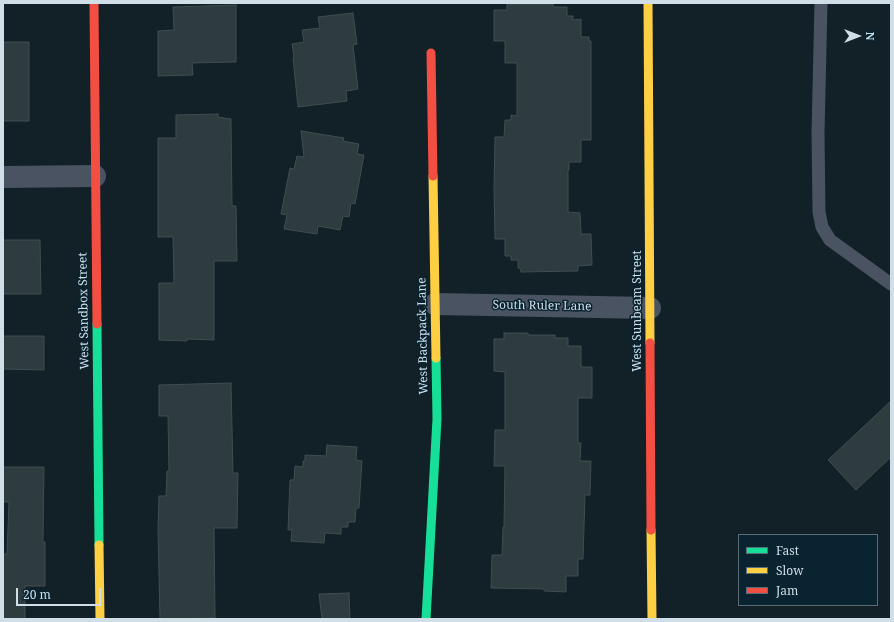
<!DOCTYPE html>
<style>
body{margin:0}
#map{position:relative;width:894px;height:622px;overflow:hidden;background:#122027;font-family:"Noto Serif",serif}
canvas{display:block}
.frame{position:absolute;inset:0;border:4px solid #d0dee7;pointer-events:none}
.legend{position:absolute;left:738px;top:534px;width:140px;height:72px;box-sizing:border-box;background:#092330;border:1px solid #596e79;margin:0;padding:5px 7px;list-style:none;font-size:12px;color:#d0dee7}
.legend li{display:flex;align-items:center;gap:8px;height:20px}
.legend b{width:20px;border:1px solid #596e79}
.north{position:absolute;left:838px;top:16px;width:40px;height:40px;-webkit-text-stroke:3px #092330;paint-order:stroke;rotate:90deg;font-size:11px;font-weight:700;line-height:16px;text-align:center;color:#d0dee7}
.north::after{content:'';display:block;margin:auto;width:14px;height:18px;background:#d0dee7;clip-path:polygon(50% 0,100% 100%,50% 72%,0 100%)}
.scale{position:absolute;left:16px;top:588px;width:85px;height:18px;box-sizing:border-box;border:2px solid #d0dee7;border-top:0;padding-left:5px;font-size:12px;line-height:14px;white-space:nowrap;color:#d0dee7;-webkit-text-stroke:3px #092330;paint-order:stroke}
</style>
<div id="map">
<canvas width="894" height="622"></canvas>
<div class="frame"></div>
<ul class="legend">
<li><b style="height:5px;background:#16e098"></b>Fast</li>
<li><b style="height:5px;background:#ffcf43"></b>Slow</li>
<li><b style="height:5px;background:#f24e42"></b>Jam</li>
</ul>
<div class="north">N</div>
<div class="scale">20 m</div>
</div>
<script>
const g = document.querySelector('canvas').getContext('2d');
g.lineJoin = 'round';
function paint(path, color) {
  g.fillStyle = color;
  g.fill(path, 'evenodd');
}
function poly(rows) {
  const path = new Path2D();
  for (const r of rows) {
    path.moveTo(r[0], r[1]);
    for (let i = 2; i < r.length; i += 2) path.lineTo(r[i], r[i + 1]);
  }
  return path;
}
function trace(path, color, width, dash) {
  g.strokeStyle = color;
  g.lineWidth = width;
  g.lineCap = dash ? 'butt' : 'round';
  g.setLineDash(dash || []);
  g.stroke(path);
}
function write(font, color, halo, rows, align = 'center') {
  g.font = font + ' "Noto Serif",serif';
  g.lineWidth = 3;
  g.setLineDash([]);
  g.textBaseline = 'middle';
  g.strokeStyle = halo;
  g.fillStyle = color;
  for (const [text, x, y, turn = 0] of rows) {
    g.save();
    g.translate(x, y);
    g.rotate((+turn || 0) * Math.PI / 180);
    g.textAlign = isNaN(turn) ? turn : align;
    if (halo) g.strokeText(text, 0, 0);
    g.fillText(text, 0, 0);
    g.restore();
  }
}
const building = poly([
 [507,4,553,4,553,7,567,7,567,16,573,16,573,20,581,19,581,37,589,37,589,41,591,41,591,140,581,140,581,162,569,162,569,170,568,170,568,212,580,213,581,234,591,234,592,265,578,266,578,271,521,272,520,268,518,268,518,260,511,260,511,256,505,256,505,239,495,239,494,188,495,137,504,137,505,120,511,120,511,115,517,116,517,63,505,63,505,41,494,41,494,10,507,10,507,4],
 [236,5,236,62,192,63,193,75,158,76,158,31,174,30,173,7,236,5],
 [353,13,357,44,353,45,358,89,346,91,347,101,298,107,293,58,294,57,292,44,304,42,302,30,320,28,318,17,353,13],
 [3,42,29,42,29,121,3,121,3,42],
 [218,114,218,117,231,119,232,206,236,206,237,261,214,261,214,340,187,339,187,341,159,340,159,283,174,283,173,237,158,237,158,138,176,138,176,115,218,114],
 [301,131,344,138,343,141,359,144,357,154,364,155,355,204,351,203,349,217,343,216,340,230,318,226,317,234,284,229,287,215,281,214,290,168,294,169,297,156,304,157,301,131],
 [3,240,40,240,41,294,3,294,3,240],
 [504,333,528,333,528,335,555,335,555,338,568,338,568,346,581,346,581,367,592,367,592,398,578,398,578,443,581,443,580,461,591,461,590,495,585,495,583,559,578,559,578,576,566,576,566,592,544,591,544,589,491,588,492,555,502,555,503,527,504,527,505,466,494,466,495,430,505,430,505,372,494,371,494,339,504,339,504,333],
 [3,336,44,336,44,370,3,369,3,336],
 [231,383,233,473,238,473,237,528,214,528,215,618,160,619,158,529,159,496,166,496,167,471,169,471,168,416,159,416,159,385,231,383],
 [891,401,891,457,856,490,828,460,891,401],
 [327,445,357,447,356,460,362,461,359,508,356,508,355,522,348,522,348,527,341,527,341,534,325,533,324,543,291,541,292,530,288,530,290,480,294,480,295,466,303,467,303,461,305,461,305,455,326,456,327,445],
 [3,467,44,467,43,542,45,542,45,586,25,586,25,619,3,619,3,554,7,554,9,502,3,502,3,467],
 [349,593,350,619,322,619,319,594,349,593]
]);
const lane = poly([
 [821,3,818,133,819,212,822,227,830,240,891,284]
]);
const street = poly([
 [3,177,95,176],
 [435,304,650,308]
]);
const fast = poly([
 [97,324,99,545],
 [426,619,437,419,436,358]
]);
const slow = poly([
 [648,3,650,343],
 [433,176,436,358],
 [651,530,652,619],
 [99,545,100,619]
]);
const jam = poly([
 [94,3,97,324],
 [431,53,433,176],
 [650,343,651,530]
]);
const streetNames = [
 ["South Ruler Lane",542,306,1],
 ["West Sandbox Street",84,311,-91],
 ["West Sunbeam Street",638,311,-90],
 ["West Backpack Lane",423,336,-91]
];
paint(building, '#2e3c40');
trace(building, '#404d51', 1);
trace(lane, '#4a5362', 13);
trace(street, '#4a5362', 22);
trace(fast, '#16e098', 9);
trace(slow, '#ffcf43', 9);
trace(jam, '#f24e42', 9);
write('12px', '#d0dee7', '#092330', streetNames);
</script>
